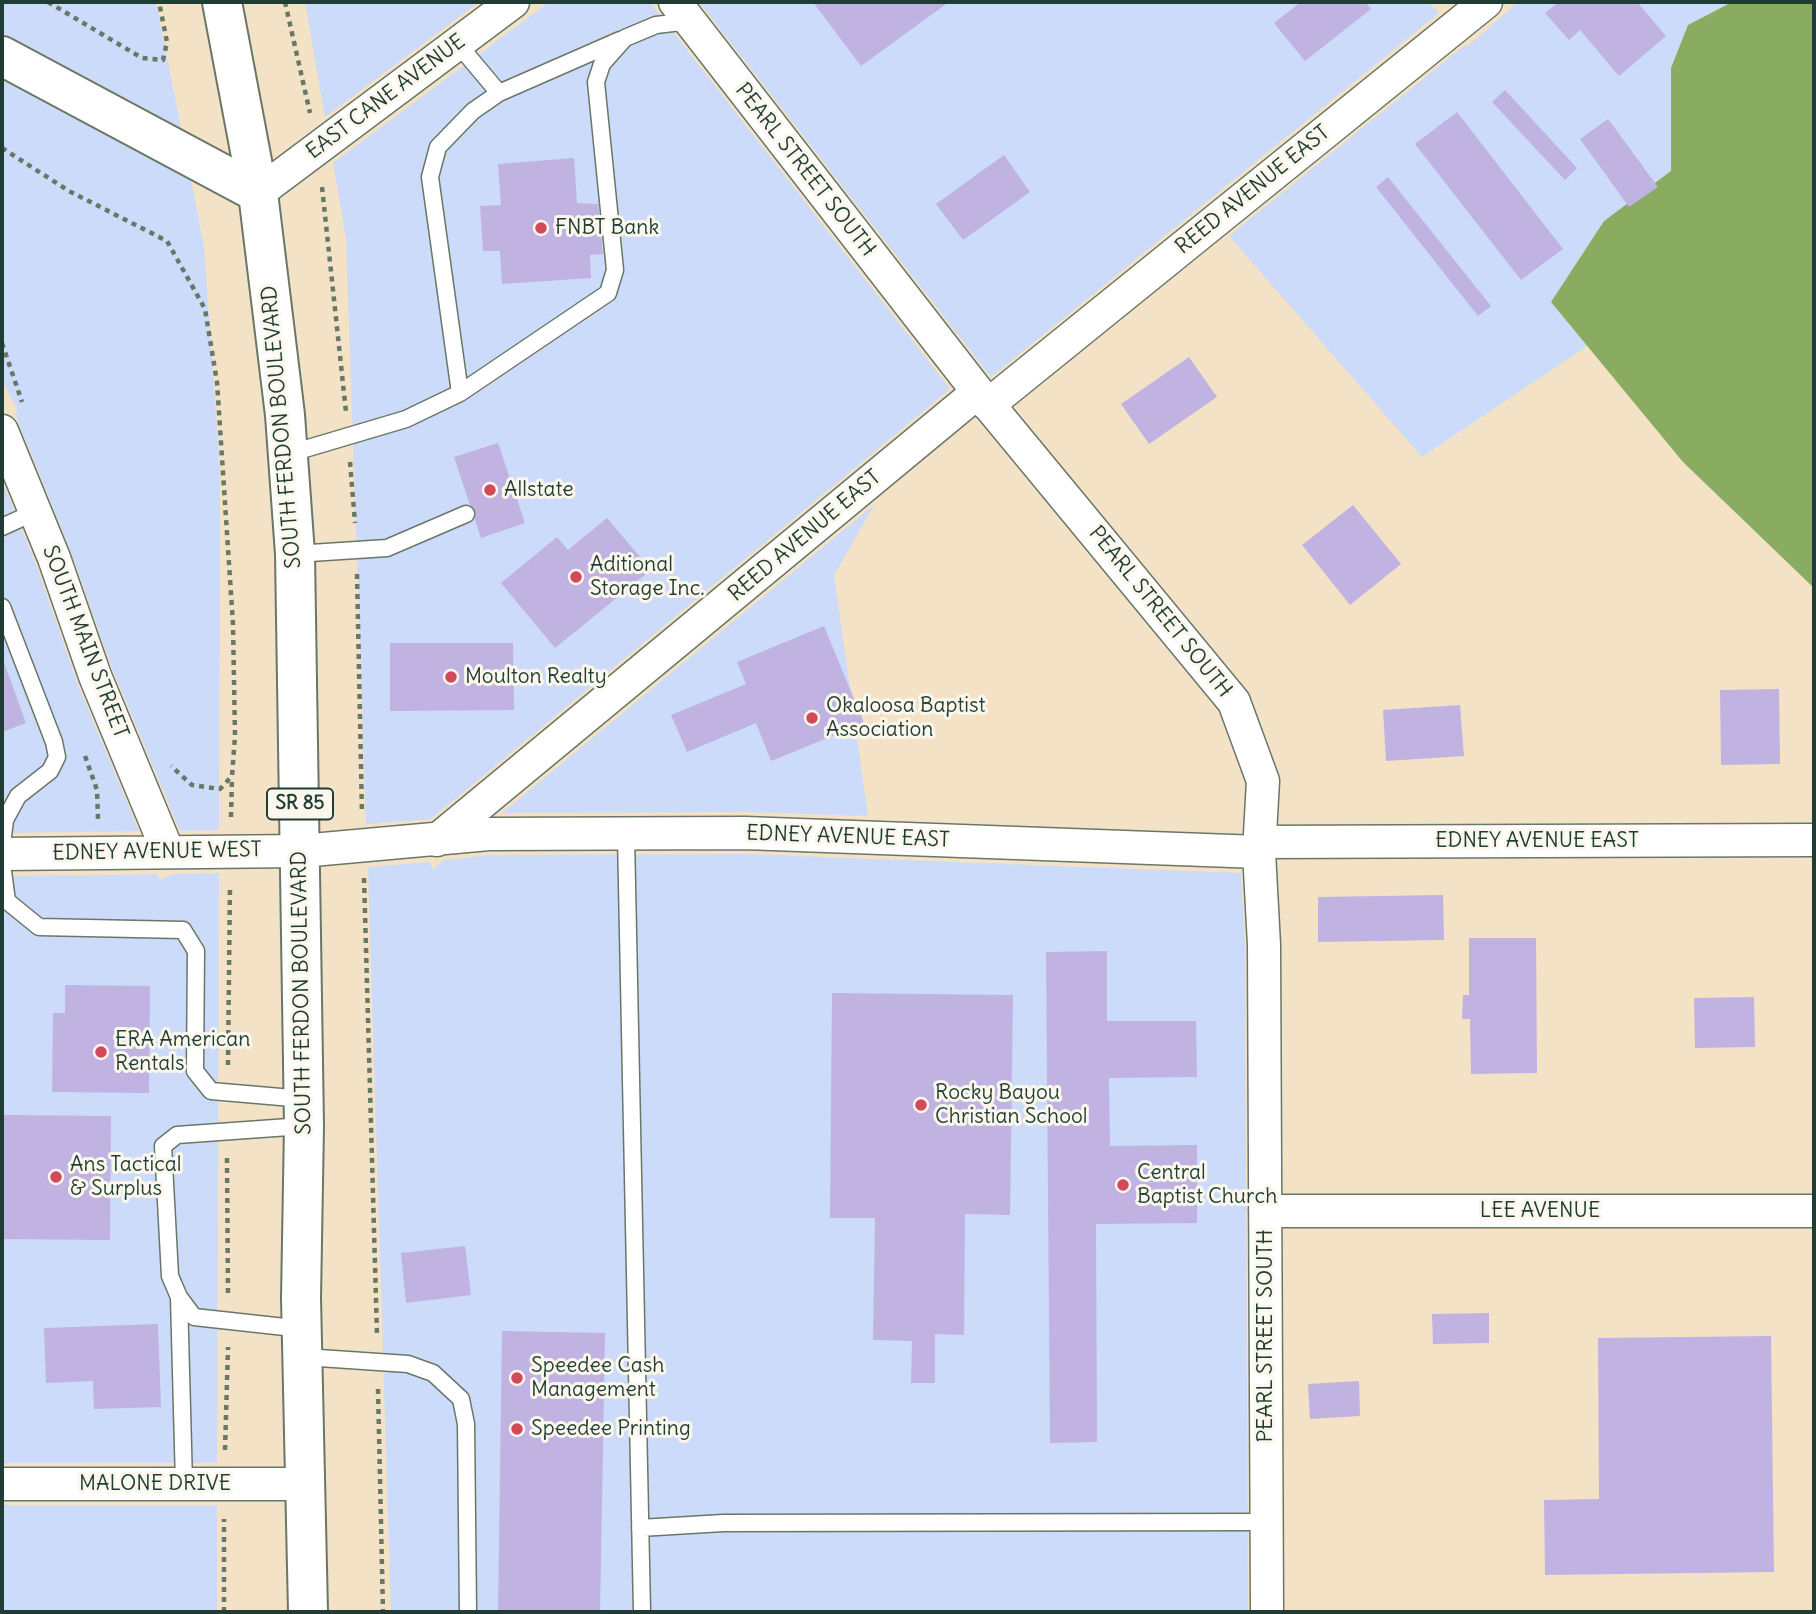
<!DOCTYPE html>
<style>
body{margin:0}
#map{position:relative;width:1816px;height:1614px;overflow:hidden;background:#f3e2c5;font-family:Delius,sans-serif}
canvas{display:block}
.frame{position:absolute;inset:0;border:4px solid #1f3d34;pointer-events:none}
</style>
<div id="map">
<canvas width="1816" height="1614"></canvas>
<div class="frame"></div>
</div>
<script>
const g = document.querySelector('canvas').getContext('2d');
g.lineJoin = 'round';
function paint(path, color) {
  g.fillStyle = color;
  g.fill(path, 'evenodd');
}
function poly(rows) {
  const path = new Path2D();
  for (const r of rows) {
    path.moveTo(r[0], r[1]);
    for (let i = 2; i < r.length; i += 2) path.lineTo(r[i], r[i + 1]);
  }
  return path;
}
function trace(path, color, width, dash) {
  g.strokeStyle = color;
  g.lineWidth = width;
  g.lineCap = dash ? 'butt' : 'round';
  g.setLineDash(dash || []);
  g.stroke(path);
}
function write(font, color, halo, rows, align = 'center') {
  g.font = font + ' Delius,sans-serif';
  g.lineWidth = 6;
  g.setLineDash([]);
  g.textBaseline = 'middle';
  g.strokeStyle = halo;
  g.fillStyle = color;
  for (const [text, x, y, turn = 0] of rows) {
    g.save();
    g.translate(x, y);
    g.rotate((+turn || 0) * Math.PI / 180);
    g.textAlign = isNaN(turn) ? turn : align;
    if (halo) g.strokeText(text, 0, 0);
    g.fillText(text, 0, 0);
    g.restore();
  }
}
const built = poly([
 [2,2,156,2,181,128,2,32],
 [305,2,479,2,325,117],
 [549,2,650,2,950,389,431,819,366,824,346,237,333,163],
 [699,2,1429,2,1439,13,991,377],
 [1518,2,1732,2,1688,25,1671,68,1672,171,1604,221,1551,302,1587,346,1422,457,1229,236,1465,45,1468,46],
 [2,80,191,180,204,247,220,471,219,830,180,831,112,668,70,549,15,414,18,411,2,380],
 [2,480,37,567,78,685,139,831,2,833],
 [875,504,834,575,868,816,745,812,502,813],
 [745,854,1241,873,1245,946,1248,1612,391,1612,368,867,429,862,433,869,444,860,490,855],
 [219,873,217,1463,2,1463,2,876,157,874,160,880,173,874],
 [2,1505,217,1505,217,1612,2,1612]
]);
const forest = poly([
 [1732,2,1814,2,1814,588,1683,462,1551,302,1604,221,1671,171,1671,68,1688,25]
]);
const building = poly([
 [813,2,949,2,861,66],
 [1301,2,1365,2,1371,9,1305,61,1274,23],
 [1559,2,1637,2,1666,36,1619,76,1580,30,1569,40,1545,13],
 [1505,90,1577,168,1565,180,1492,102],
 [1457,112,1563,249,1521,280,1415,144],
 [1608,119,1658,187,1629,207,1580,139],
 [1004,155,1030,192,963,240,936,204],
 [574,158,577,203,598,204,603,254,590,255,591,278,502,284,500,251,483,251,480,206,501,205,498,164],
 [1388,177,1491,306,1478,316,1376,187],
 [1189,357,1217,397,1149,444,1121,404],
 [498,443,525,523,481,538,454,457],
 [1353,505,1401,564,1350,605,1302,545],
 [607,518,651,570,555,648,501,583,557,537,568,550],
 [824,626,864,723,771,761,756,723,687,752,671,715,746,684,737,662],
 [390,643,513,643,514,710,390,711],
 [2,657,26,723,2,732],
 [1779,689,1780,764,1721,765,1720,690],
 [1460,705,1464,756,1386,761,1383,710],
 [1443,895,1444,940,1318,942,1318,897],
 [1469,938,1536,938,1537,1073,1471,1074,1470,1019,1462,1019,1463,995,1469,995],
 [1107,951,1107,1021,1196,1021,1197,1077,1109,1078,1110,1146,1197,1145,1197,1223,1096,1224,1097,1442,1050,1443,1046,952],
 [65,985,150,986,149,1093,52,1092,53,1013,65,1013],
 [832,993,1013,995,1010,1215,965,1214,964,1335,935,1334,935,1383,911,1383,912,1341,873,1340,875,1218,830,1218],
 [1754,997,1755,1047,1695,1048,1694,998],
 [2,1115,111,1116,110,1240,2,1239],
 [465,1246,471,1295,406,1303,401,1253],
 [1489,1313,1489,1343,1433,1344,1432,1314],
 [158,1324,161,1407,94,1409,93,1381,46,1383,44,1328],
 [502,1331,605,1333,600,1612,498,1612],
 [1771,1336,1774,1572,1545,1575,1544,1500,1599,1499,1598,1338],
 [1359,1381,1360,1416,1310,1419,1308,1384]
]);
const path = poly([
 [48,2,142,58,163,60,167,42,159,2],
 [285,2,310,113],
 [2,148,69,191,167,241,205,309,217,382,233,624,235,736,232,776,220,789,192,785,171,766],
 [322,187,346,412],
 [2,343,22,402],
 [350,462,355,523],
 [357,574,362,814],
 [85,756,97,790,98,819],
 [231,817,232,777],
 [364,878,377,1335],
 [228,1065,230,885],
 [227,1158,228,1296],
 [378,1389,383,1612],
 [225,1450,228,1347],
 [224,1612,224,1519]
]);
const lane = poly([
 [457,43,499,93],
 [460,393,430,177,438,147,473,111,499,93,620,40],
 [288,454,406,419,460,393,608,293,615,270,596,82,602,64,625,38,656,25,690,21],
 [2,527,35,512],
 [295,554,387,548,466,514],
 [2,607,54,742,57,757,50,771,18,796,5,820,2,844],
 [626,836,642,1612],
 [2,864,7,901,39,927,183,930,196,951,195,1071,211,1091,304,1099],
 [179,1297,184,1484],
 [303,1329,194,1317,179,1297,170,1276,163,1146,177,1135,303,1126],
 [304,1357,408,1364,433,1373,461,1399,466,1424,468,1612],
 [640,1528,723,1523,1266,1522]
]);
const street = poly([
 [675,2,978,392,1234,702,1263,781,1259,852,1264,945,1267,1612],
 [258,193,513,2],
 [988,405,1486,2],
 [2,431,54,558,95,676,168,852],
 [437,840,978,392],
 [1260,842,1814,840],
 [2,854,301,851,489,834,745,833,1259,852],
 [1265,1211,1814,1211],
 [2,1484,307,1484]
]);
const secondary = poly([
 [2,56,258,193]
]);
const primary = poly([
 [222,2,258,193,285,415,295,554,304,1126,301,1298,308,1612]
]);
const markers = [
 [541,228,7,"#d1495b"],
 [490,490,7,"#d1495b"],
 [576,577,7,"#d1495b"],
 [451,677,7,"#d1495b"],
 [812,718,7,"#d1495b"],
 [101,1052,7,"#d1495b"],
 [921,1105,7,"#d1495b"],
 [56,1177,7,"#d1495b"],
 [1123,1185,7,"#d1495b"],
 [517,1378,7,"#d1495b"],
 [517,1429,7,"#d1495b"]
];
const shields = [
 [300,804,66]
];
const shieldNames = [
 ["SR 85",300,804]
];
const streetNames = [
 ["EAST CANE AVENUE",386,97,-37],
 ["PEARL STREET SOUTH",805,170,52],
 ["REED AVENUE EAST",1253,190,-39],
 ["SOUTH FERDON BOULEVARD",282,427,-95],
 ["REED AVENUE EAST",805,536,-40],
 ["PEARL STREET SOUTH",1160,612,51],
 ["SOUTH MAIN STREET",85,642,69],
 ["EDNEY AVENUE EAST",848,837,2],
 ["EDNEY AVENUE EAST",1537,841],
 ["EDNEY AVENUE WEST",157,852,-1],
 ["SOUTH FERDON BOULEVARD",302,993,-91],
 ["LEE AVENUE",1540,1211],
 ["PEARL STREET SOUTH",1266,1336,-90],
 ["MALONE DRIVE",155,1484]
];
const poiNames = [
 ["FNBT Bank",555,228],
 ["Allstate",504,490],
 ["Aditional",590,565],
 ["Storage Inc.",590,589],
 ["Moulton Realty",465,677],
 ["Okaloosa Baptist",826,706],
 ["Association",826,730],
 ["ERA American",115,1040],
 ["Rentals",115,1064],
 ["Rocky Bayou",935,1093],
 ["Christian School",935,1117],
 ["Ans Tactical",70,1165],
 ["& Surplus",70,1189],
 ["Central",1137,1173],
 ["Baptist Church",1137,1197],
 ["Speedee Cash",531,1366],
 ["Management",531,1390],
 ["Speedee Printing",531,1429]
];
paint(built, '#cbdbf9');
paint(forest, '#89ac60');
paint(building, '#c0b3e2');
trace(lane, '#697767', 19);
trace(street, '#697767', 35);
trace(secondary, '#697767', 42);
trace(primary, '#697767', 42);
trace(path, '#697767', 4.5, [5, 5]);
trace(lane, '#fff', 16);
trace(street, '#fff', 32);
trace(secondary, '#fff', 38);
trace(primary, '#fff', 38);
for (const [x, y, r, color] of markers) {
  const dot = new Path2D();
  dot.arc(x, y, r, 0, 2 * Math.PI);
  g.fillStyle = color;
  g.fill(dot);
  trace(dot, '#fbf7ec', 2.5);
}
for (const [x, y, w] of shields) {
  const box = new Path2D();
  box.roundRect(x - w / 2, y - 15.5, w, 31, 5);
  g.fillStyle = '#fbf7ec';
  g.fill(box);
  trace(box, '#1f3d34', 2);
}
write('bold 19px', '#1f3d34', null, shieldNames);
write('21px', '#1f3d34', '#fbf7ec', streetNames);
write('21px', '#1f3d34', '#fbf7ec', poiNames, 'left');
</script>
